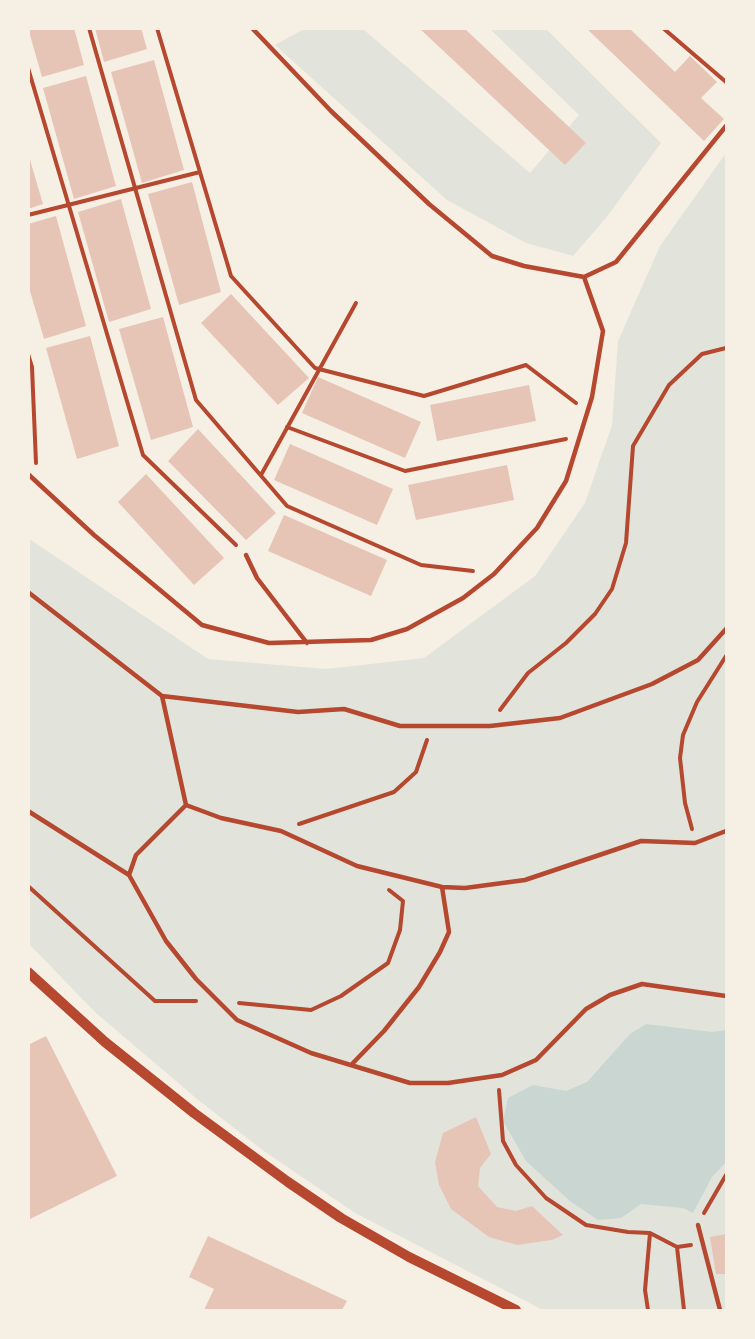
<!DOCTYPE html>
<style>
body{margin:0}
#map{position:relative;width:755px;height:1339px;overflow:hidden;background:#f6efe4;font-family:"Source Sans 3",sans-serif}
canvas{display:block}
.frame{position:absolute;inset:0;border:30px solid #f6efe4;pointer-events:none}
</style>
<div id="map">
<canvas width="755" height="1339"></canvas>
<div class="frame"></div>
</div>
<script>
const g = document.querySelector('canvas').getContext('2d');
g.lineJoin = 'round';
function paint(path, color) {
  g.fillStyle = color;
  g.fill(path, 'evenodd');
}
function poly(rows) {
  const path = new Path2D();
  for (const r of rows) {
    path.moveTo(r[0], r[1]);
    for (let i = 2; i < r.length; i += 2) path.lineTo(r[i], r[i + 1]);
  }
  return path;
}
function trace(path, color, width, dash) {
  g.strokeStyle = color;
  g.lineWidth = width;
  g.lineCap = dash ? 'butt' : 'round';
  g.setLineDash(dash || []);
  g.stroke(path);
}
const green = poly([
 [304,29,363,29,530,173,579,115,490,29,546,29,661,143,606,218,573,256,526,243,447,200,275,45],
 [726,153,726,1310,543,1310,355,1213,261,1149,197,1099,96,1013,29,944,28,538,208,659,326,669,424,658,535,576,585,503,612,425,618,341,660,246]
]);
const water = poly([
 [646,1024,712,1032,726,1030,726,1162,712,1177,693,1213,683,1208,641,1204,621,1218,598,1220,570,1201,526,1161,503,1121,508,1098,533,1085,566,1091,587,1082,630,1034]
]);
const building = poly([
 [28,28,74,28,84,65,42,77],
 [95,28,141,28,147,49,104,62],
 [419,28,464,28,586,143,565,165],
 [586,28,629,28,675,72,690,56,717,82,701,98,724,119,704,141],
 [154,60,184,170,142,183,111,72],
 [86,76,116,186,74,199,43,88],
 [28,153,43,204,28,209],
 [192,182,221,292,179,305,148,194],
 [121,199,151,309,109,322,78,212],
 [56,216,86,326,44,339,28,284,28,224],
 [231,294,309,378,278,405,201,323],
 [163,317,193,427,151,440,119,329],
 [90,336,119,446,77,459,46,348],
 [318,377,421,422,405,458,302,413],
 [529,385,536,421,437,441,430,405],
 [198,429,276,513,246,540,168,461],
 [290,444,393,489,377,525,274,480],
 [507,465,514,500,416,520,408,485],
 [146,474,224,558,194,585,118,502],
 [284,515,387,560,371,596,268,551],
 [46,1036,117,1176,28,1220,28,1045],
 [476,1117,491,1154,480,1168,478,1186,497,1207,516,1211,532,1206,563,1235,552,1240,517,1245,489,1237,451,1209,439,1185,435,1162,443,1133],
 [726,1234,726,1274,716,1274,710,1237],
 [208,1236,347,1301,342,1310,204,1310,214,1289,189,1277]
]);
const path = poly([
 [89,28,196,400,287,506,421,565,473,571],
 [157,28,231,276,315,368,424,396,526,365,576,403],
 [663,28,726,82],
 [28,68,143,455,236,545],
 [28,215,200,172],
 [28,354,32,367,36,463],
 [287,427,405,471,566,439],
 [261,475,356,303],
 [500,710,528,673,566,643,595,614,612,589,626,543,633,446,669,385,702,354,726,348],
 [299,824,394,792,416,772,427,740],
 [692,829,685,803,680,758,683,735,697,702,726,656],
 [28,886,155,1001,196,1001],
 [239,1003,311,1010,341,996,388,963,400,930,403,901,389,890],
 [499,1090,503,1141,516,1165,546,1198,586,1225,628,1232,650,1233,677,1247,691,1245],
 [704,1213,726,1175],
 [677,1247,684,1310],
 [648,1310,645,1290,650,1233]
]);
const service = poly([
 [252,28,331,111,429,204,492,256,524,266,584,277],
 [584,277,616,262,726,126],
 [28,474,94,535,202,625,269,643,371,640,407,629,463,598,494,574,537,528,566,481,592,397,603,331,584,277],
 [246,555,257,578,307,643],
 [28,592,162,696,298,712,344,709,400,726,490,726,560,718,652,684,698,660,726,629],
 [162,696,186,805],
 [186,805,136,855,129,875,166,941,196,979,237,1020,311,1053,410,1083,448,1083,502,1075,536,1060,586,1009,610,995,642,984,726,996],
 [186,805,221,818,281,831,357,866,442,887,465,888,525,880,641,841,695,843,726,831],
 [28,811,129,875],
 [352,1064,384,1031,419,987,440,952,449,932,442,887],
 [698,1225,720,1310]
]);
const tertiary = poly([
 [28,972,105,1042,194,1113,288,1182,341,1218,409,1257,516,1310]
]);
paint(green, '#e2e4dc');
paint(water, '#c9d6d2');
paint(building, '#e6c5b7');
trace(path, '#b5482f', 4);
trace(service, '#b5482f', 4.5);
trace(tertiary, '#b5482f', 10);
</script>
